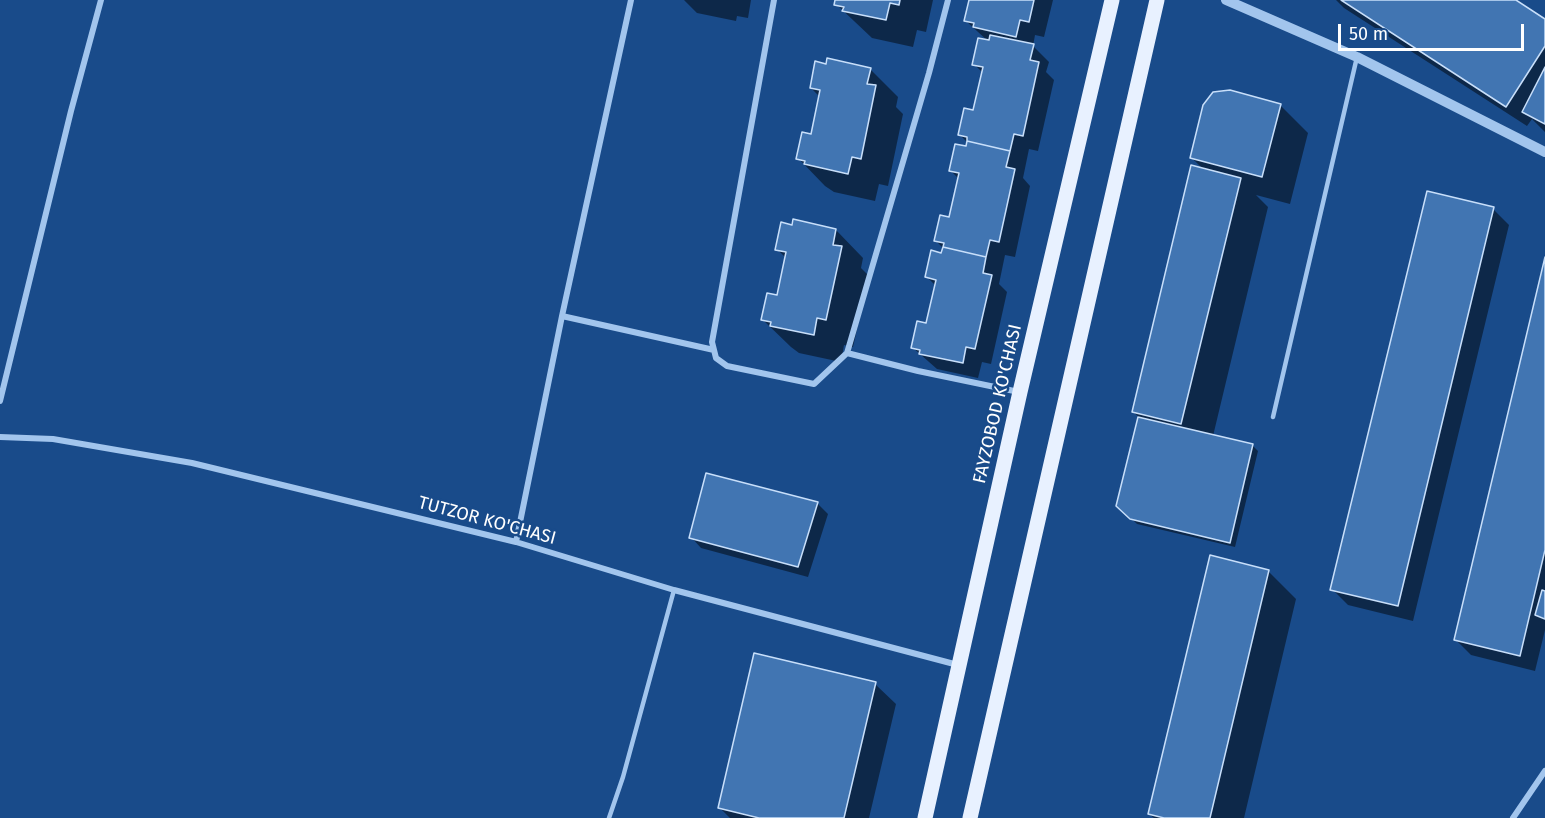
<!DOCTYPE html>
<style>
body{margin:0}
#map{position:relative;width:1545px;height:818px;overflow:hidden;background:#194b8a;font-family:"Fira Sans",sans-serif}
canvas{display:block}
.scale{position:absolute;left:1338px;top:24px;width:186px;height:27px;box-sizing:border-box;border:3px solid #fff;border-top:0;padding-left:8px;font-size:18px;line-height:21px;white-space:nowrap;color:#fff;-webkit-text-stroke:4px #194b8a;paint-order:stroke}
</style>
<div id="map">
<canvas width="1545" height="818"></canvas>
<div class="scale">50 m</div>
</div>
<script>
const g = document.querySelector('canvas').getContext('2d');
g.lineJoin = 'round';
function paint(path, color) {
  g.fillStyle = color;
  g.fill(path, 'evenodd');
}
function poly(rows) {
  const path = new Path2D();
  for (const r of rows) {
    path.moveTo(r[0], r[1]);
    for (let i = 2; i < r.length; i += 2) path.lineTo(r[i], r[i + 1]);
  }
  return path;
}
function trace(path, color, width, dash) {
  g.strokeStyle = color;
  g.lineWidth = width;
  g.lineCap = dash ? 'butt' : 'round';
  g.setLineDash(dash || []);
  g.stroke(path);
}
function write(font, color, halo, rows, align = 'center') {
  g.font = font + ' "Fira Sans",sans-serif';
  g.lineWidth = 5;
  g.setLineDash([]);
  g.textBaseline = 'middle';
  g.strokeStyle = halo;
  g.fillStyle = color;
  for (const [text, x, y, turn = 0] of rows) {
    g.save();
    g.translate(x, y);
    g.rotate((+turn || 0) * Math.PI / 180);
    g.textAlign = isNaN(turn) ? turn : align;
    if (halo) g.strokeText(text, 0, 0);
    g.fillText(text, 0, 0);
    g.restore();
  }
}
const shadow = poly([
 [684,0,751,0,748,18,737,16,736,21,697,13],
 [837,0,933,0,926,32,917,30,913,47,872,38,836,4],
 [971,0,1053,0,1044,37,1035,35,1033,46,1049,62,1046,72,1054,80,1038,151,1029,149,1023,178,1030,186,1015,257,1005,255,999,284,1007,292,991,364,982,362,978,378,937,369,912,347,927,325,936,286,927,277,943,254,944,249,936,241,951,218,960,180,950,170,967,148,968,143,960,135,974,112,983,73,974,64,989,42,966,21],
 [1336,0,1514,0,1545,20,1545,132,1532,119,1527,126,1344,8],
 [870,69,898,97,896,107,903,114,888,186,879,184,875,201,834,192,825,186,798,158,812,136,820,97,811,88],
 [1280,105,1308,133,1290,204,1256,195,1268,207,1213,436,1253,446,1258,451,1235,547,1137,524,1118,505,1139,417,1133,412,1204,170,1191,157],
 [1493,209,1509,225,1413,621,1348,605,1332,589],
 [836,230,863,258,861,268,869,276,853,347,844,345,841,362,799,353,791,347,763,320,778,297,786,258,777,249],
 [1545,263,1545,630,1535,671,1471,655,1455,639],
 [707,475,818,504,828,514,808,577,701,548,691,537],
 [1268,571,1296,599,1244,818,1154,818,1149,814],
 [875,684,896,704,869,818,730,818,720,808]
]);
const building = poly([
 [835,0,900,0,899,5,890,3,886,20,842,11,844,7,834,5,835,0],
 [969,0,1034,0,1029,22,1020,20,1016,37,973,27,974,23,964,21,969,0],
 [1341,0,1516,0,1545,19,1545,46,1506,107,1341,0],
 [990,35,1034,44,1030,60,1039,62,1023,136,1014,134,1010,151,967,141,967,137,958,135,964,108,973,110,983,67,972,65,978,38,989,40,990,35],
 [827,58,871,68,867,84,876,85,861,159,852,157,848,174,804,164,805,161,796,159,802,132,811,134,820,90,810,88,815,61,826,64,827,58],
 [1545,67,1545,124,1522,112,1545,67],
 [1230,90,1281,104,1262,177,1190,158,1203,105,1213,92,1230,90],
 [967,141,1010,151,1006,167,1015,169,999,242,990,240,986,257,943,247,944,243,934,241,940,215,949,217,959,173,949,171,955,144,966,146,967,141],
 [1191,165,1241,178,1181,424,1132,412,1191,165],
 [1427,191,1494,207,1398,606,1330,590,1427,191],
 [793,219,836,229,833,245,842,246,826,320,817,318,814,335,770,326,771,322,761,320,767,293,777,295,786,252,775,250,781,222,792,225,793,219],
 [943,247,986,257,983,273,992,275,975,349,966,347,963,363,919,354,920,350,911,348,917,321,926,323,936,280,925,277,931,250,941,253,943,247],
 [1545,257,1545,550,1520,656,1454,640,1545,257],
 [1138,417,1253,444,1230,543,1130,519,1116,506,1138,417],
 [706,473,818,502,798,567,689,538,706,473],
 [1210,555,1269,570,1210,818,1164,818,1148,814,1210,555],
 [1542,590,1545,591,1545,619,1535,615,1542,590],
 [754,653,876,682,844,818,759,818,718,808,754,653]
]);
const service = poly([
 [1273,417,1357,57],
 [609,818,623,777,674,590]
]);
const minor = poly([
 [774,0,712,342,716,358,727,366,814,384,847,353,929,73,948,0],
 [562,316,714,350],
 [847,353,918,371,1019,392],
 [0,401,71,111,101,0],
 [0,437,53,439,192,463,516,542,674,590,958,665],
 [516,542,562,316,631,0],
 [1513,818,1545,771]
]);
const tertiary = poly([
 [1226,0,1357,57,1545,152]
]);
const primary = poly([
 [925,818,1020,392,1112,0],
 [970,818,1157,0]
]);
const streetNames = [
 ["FAYZOBOD KO'CHASI",998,404,-77],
 ["TUTZOR KO'CHASI",487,521,15]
];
paint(shadow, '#0007');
paint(building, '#4175b2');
trace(building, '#c8dffa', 1.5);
trace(service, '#a2c5ed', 4.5);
trace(minor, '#a2c5ed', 6);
trace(tertiary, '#a2c5ed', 10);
trace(primary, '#e8f1ff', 15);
write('18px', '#fff', '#194b8a', streetNames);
</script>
